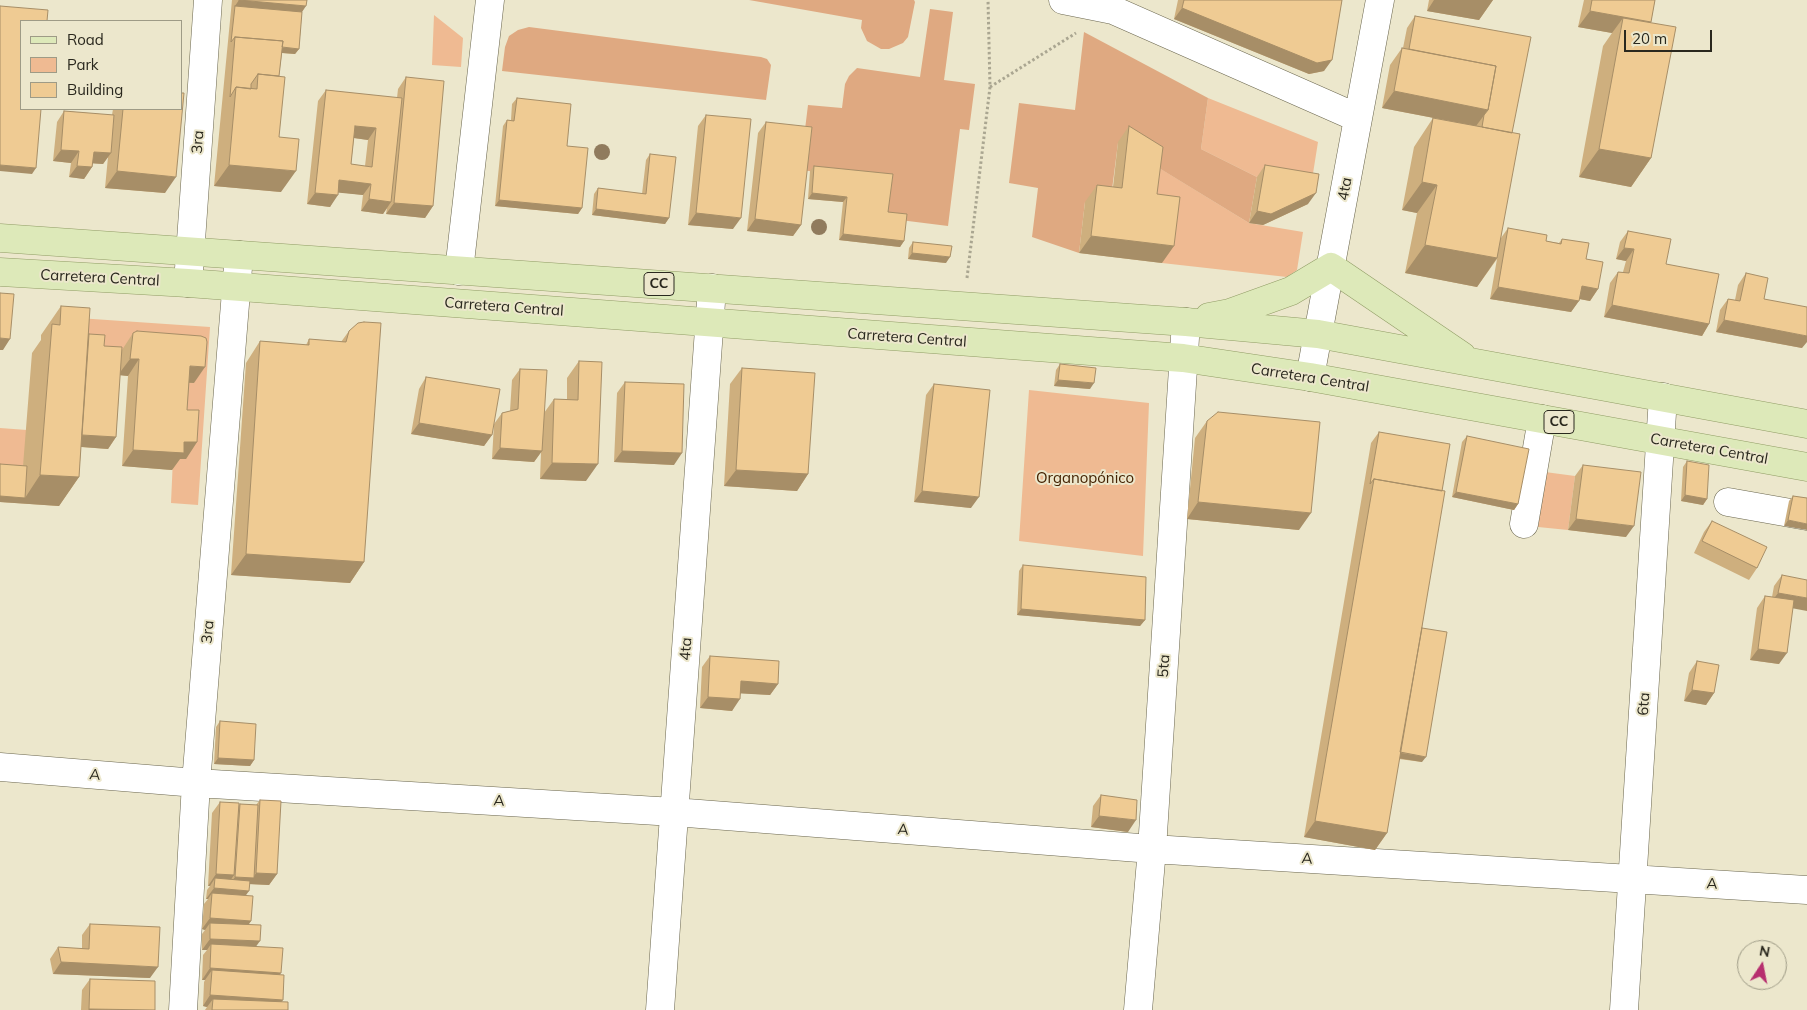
<!DOCTYPE html>
<meta charset="utf-8">
<style>
body{margin:0}
#map{position:relative;width:1807px;height:1010px;overflow:hidden;background:#ece7cc;font-family:Mulish,sans-serif}
canvas{display:block}
.legend{position:absolute;left:20px;top:20px;width:162px;height:90px;box-sizing:border-box;background:#ece7cc;border:1px solid #9e9b86;margin:0;padding:6px 9px;list-style:none;font-size:15px;color:#2a281e}
.legend li{display:flex;align-items:center;gap:10px;height:25px}
.legend b{width:25px;border:1px solid #9e9b86}
.north{position:absolute;left:1737px;top:940px;width:50px;height:50px;box-sizing:border-box;background:#ece7cc;border:1px solid #9e9b86;border-radius:50%;rotate:11deg;font-size:14px;font-weight:700;line-height:20px;text-align:center;color:#2a281e}
.north::after{content:'';display:block;margin:auto;width:18px;height:22px;background:#b72f6f;clip-path:polygon(50% 0,100% 100%,50% 72%,0 100%)}
.scale{position:absolute;left:1624px;top:30px;width:88px;height:22px;box-sizing:border-box;border:2px solid #2a281e;border-top:0;padding-left:6px;font-size:15px;line-height:18px;white-space:nowrap;color:#2a281e;-webkit-text-stroke:4px #ece7cc;paint-order:stroke}
</style>
<div id="map">
<canvas width="1807" height="1010"></canvas>
<ul class="legend">
<li><b style="height:6px;background:#dde9b9"></b>Road</li>
<li><b style="height:14px;background:#efba92"></b>Park</li>
<li><b style="height:14px;background:#efcb93"></b>Building</li>
</ul>
<div class="north">N</div>
<div class="scale">20 m</div>
</div>
<script>
const g = document.querySelector('canvas').getContext('2d');
g.lineJoin = 'round';
function paint(path, color) {
  g.fillStyle = color;
  g.fill(path, 'evenodd');
}
function poly(rows) {
  const path = new Path2D();
  for (const r of rows) {
    path.moveTo(r[0], r[1]);
    for (let i = 2; i < r.length; i += 2) path.lineTo(r[i], r[i + 1]);
  }
  return path;
}
function trace(path, color, width, dash) {
  g.strokeStyle = color;
  g.lineWidth = width;
  g.lineCap = dash ? 'butt' : 'round';
  g.setLineDash(dash || []);
  g.stroke(path);
}
function write(font, color, halo, rows, align = 'center') {
  g.font = font + ' Mulish,sans-serif';
  g.lineWidth = 4;
  g.setLineDash([]);
  g.textBaseline = 'middle';
  g.strokeStyle = halo;
  g.fillStyle = color;
  for (const [text, x, y, turn = 0] of rows) {
    g.save();
    g.translate(x, y);
    g.rotate((+turn || 0) * Math.PI / 180);
    g.textAlign = isNaN(turn) ? turn : align;
    if (halo) g.strokeText(text, 0, 0);
    g.fillText(text, 0, 0);
    g.restore();
  }
}
const green = poly([
 [434,15,463,38,461,67,432,65],
 [1208,98,1318,142,1311,186,1257,177,1201,149],
 [1151,163,1249,223,1303,232,1297,270,1287,277,1162,263,1168,214,1145,211],
 [78,318,210,327,198,505,171,503,173,458,186,459,188,427,176,426,179,382,194,383,196,358,194,354,190,352,125,348,114,359,96,358,97,347,76,345],
 [1029,390,1149,403,1143,556,1019,541],
 [0,428,27,430,23,472,0,470],
 [1545,472,1575,476,1568,530,1538,527]
]);
const forest = poly([
 [749,0,914,0,915,2,908,37,903,43,889,49,881,49,867,41,861,28,862,20],
 [930,9,953,12,944,80,975,84,969,130,960,129,948,226,884,218,888,180,800,170,808,105,842,108,845,84,849,76,857,68,920,77],
 [529,27,761,57,767,59,771,65,766,100,502,71,505,47,509,36,518,30],
 [1084,32,1208,98,1201,149,1257,177,1249,223,1118,143,1110,205,1085,202,1079,253,1032,237,1038,188,1009,183,1019,103,1075,110]
]);
const path = poly([
 [990,87,1076,33],
 [967,278,990,87,988,0]
]);
const minor = poly([
 [1063,0,1113,10,1358,118],
 [459,271,490,0],
 [188,283,208,0],
 [1310,377,1380,0],
 [1728,502,1807,516],
 [1524,524,1542,419],
 [0,767,196,783,674,812,1152,849,1807,890],
 [183,1010,196,783,239,255],
 [660,1010,712,288],
 [1138,1010,1152,849,1186,322],
 [1624,1010,1663,397]
]);
const major = poly([
 [0,238,1186,322,1318,334,1807,424],
 [0,272,188,283,1183,358,1310,377,1807,467],
 [1209,317,1230,313,1291,291,1331,267,1462,356]
]);
const trees = [
 [602,152],
 [819,227]
];
const wall = poly([
 [232,0,307,0,302,12,299,49,295,54,282,53,279,76,279,137,281,192,214,186],
 [1178,0,1342,0,1324,71,1309,74,1174,19],
 [1429,0,1493,0,1479,20,1427,11],
 [1584,0,1655,0,1651,22,1651,158,1631,187,1579,177,1603,46,1612,33,1578,27],
 [1415,16,1512,133,1501,238,1508,228,1546,241,1559,243,1562,239,1586,259,1598,289,1590,301,1580,299,1571,312,1490,299,1497,259,1477,287,1405,273,1417,213,1402,210,1414,147,1433,118,1460,123,1382,108,1390,65,1402,48,1403,48,1407,28],
 [406,77,433,206,425,218,386,214,387,208,383,214,361,211,363,195,338,192,330,207,307,204,318,101,326,90,397,98,398,89],
 [354,138,368,140,365,166,351,164],
 [517,98,567,146,582,208,578,214,495,206,503,126,507,120,511,120,512,104],
 [113,109,181,109,165,193,105,188,108,157,103,164,93,163,92,167,84,179,69,177,71,163,53,161,57,122,64,111,112,115],
 [706,115,733,229,688,225,698,126],
 [766,122,801,225,793,236,747,231,758,133],
 [1129,126,1157,194,1162,263,1079,253,1085,202,1097,185,1113,187,1118,142],
 [650,154,669,218,665,224,592,215,594,194,598,188,642,194,646,160],
 [1265,165,1308,204,1263,225,1249,223,1257,177],
 [814,166,888,212,904,241,900,247,839,240,843,202,808,199,810,171],
 [1628,231,1666,264,1709,324,1702,336,1604,317,1610,283,1618,272,1623,272,1626,261,1616,259,1620,242],
 [913,242,946,263,908,259,909,248],
 [1746,273,1764,299,1802,348,1716,332,1720,310,1728,299,1735,300,1738,285],
 [61,306,89,334,104,346,122,350,133,333,194,383,189,383,187,410,197,442,186,459,180,459,172,470,122,466,128,376,120,375,116,437,108,449,81,447,79,477,59,506,0,502,0,464,23,466,32,353,41,340,41,335],
 [349,331,364,562,350,583,231,575,246,363,260,341,306,345,309,339,341,342],
 [579,361,586,481,540,479,541,452,534,462,492,459,494,424,502,413,510,411,512,380,520,369,544,413,554,399,567,399,567,378],
 [1060,364,1090,389,1054,386,1056,370],
 [742,368,808,474,797,491,724,486,730,384],
 [426,377,492,435,484,446,411,434,419,389],
 [625,382,674,465,614,462,617,393],
 [934,384,971,508,914,502,926,395],
 [1207,421,1299,530,1187,519,1195,438],
 [1379,432,1442,491,1422,628,1422,762,1399,759,1387,833,1375,850,1304,837,1371,443],
 [1467,436,1518,504,1514,510,1452,497,1462,442],
 [1687,461,1707,499,1703,505,1681,501,1683,467],
 [1583,465,1626,537,1568,530,1575,476],
 [1793,496,1807,498,1784,526,1789,501],
 [1712,521,1757,568,1749,580,1694,553,1704,532],
 [1023,565,1145,620,1140,626,1017,615,1019,571],
 [1782,575,1792,608,1779,664,1750,660,1757,608,1765,596,1772,597,1774,586],
 [710,656,778,684,770,695,741,693,732,711,700,708,702,667],
 [1697,661,1714,693,1706,705,1684,701,1689,673],
 [220,721,254,760,250,766,214,764,216,727],
 [1101,795,1128,832,1091,827,1093,806],
 [260,800,277,874,269,885,249,884,245,895,251,921,249,924,256,946,280,975,281,1002,288,1010,205,1010,207,1007,203,1006,204,982,205,980,202,980,203,955,207,950,202,950,202,934,205,930,202,929,204,904,208,899,206,899,207,890,210,886,208,886,212,813,220,802,238,806,240,804,256,805],
 [90,924,150,978,53,974,50,959,58,947,82,949,82,935],
 [90,979,155,1010,81,1010,82,990]
]);
const shadedWall = poly([
 [239,0,306,6,298,18,235,6],
 [1434,0,1493,0,1479,20,1427,11],
 [1182,8,1332,60,1324,71,1309,74,1174,19],
 [1590,11,1651,22,1623,18,1612,33,1578,27],
 [234,43,299,49,295,54,234,49],
 [1394,91,1488,110,1476,126,1382,108],
 [355,126,376,128,368,140,347,137],
 [1599,149,1651,158,1631,187,1579,177],
 [61,150,79,151,71,163,53,161],
 [94,152,111,153,103,164,86,163],
 [0,165,36,168,32,174,0,171],
 [229,165,296,171,281,192,214,186],
 [77,166,92,167,84,179,69,177],
 [117,171,176,177,165,193,105,188],
 [339,180,371,184,363,195,332,192],
 [1422,182,1437,185,1417,213,1402,210],
 [315,193,338,195,330,207,307,204],
 [812,193,847,197,843,202,808,199],
 [1316,193,1308,204,1263,225,1249,223,1257,211],
 [369,199,391,202,383,214,361,211],
 [499,200,582,208,578,214,495,206],
 [394,203,433,206,425,218,386,214],
 [596,209,669,218,665,224,592,215],
 [696,213,741,218,733,229,688,225],
 [755,219,801,225,793,236,747,231],
 [843,234,904,241,900,247,839,240],
 [1091,236,1174,246,1162,263,1079,253],
 [1425,245,1497,258,1477,287,1405,273],
 [1624,248,1634,249,1626,261,1616,259],
 [912,253,950,257,946,263,908,259],
 [1582,286,1598,289,1590,301,1574,298],
 [1498,287,1579,301,1571,312,1490,299],
 [1612,305,1709,324,1702,336,1604,317],
 [1724,320,1807,336,1807,342,1802,348,1716,332],
 [0,338,10,339,3,350,0,350],
 [130,359,139,359,128,376,118,375],
 [190,366,205,367,194,383,179,382],
 [1058,380,1094,383,1090,389,1054,386],
 [419,423,492,435,484,446,411,434],
 [78,435,116,437,108,449,70,446],
 [184,442,197,442,186,459,180,459,172,470,122,466,133,450],
 [500,448,542,451,534,462,492,459],
 [622,451,682,453,674,465,614,462],
 [552,463,598,464,586,481,540,479],
 [736,470,808,474,797,491,724,486],
 [40,475,79,477,59,506,0,502,0,496,25,498],
 [922,491,979,497,971,508,914,502],
 [1456,492,1518,504,1514,510,1452,497],
 [1685,495,1707,499,1703,505,1681,501],
 [1198,502,1311,513,1299,530,1187,519],
 [1576,519,1634,526,1626,537,1568,530],
 [1788,520,1807,524,1807,530,1784,526],
 [246,554,364,562,350,583,231,575],
 [1778,593,1807,598,1807,611,1770,604],
 [1021,609,1145,620,1140,626,1017,615],
 [1758,649,1787,653,1779,664,1750,660],
 [741,681,778,684,770,695,733,693],
 [1692,690,1714,693,1706,705,1684,701],
 [708,697,740,699,732,711,700,708],
 [1395,752,1426,757,1422,762,1391,757],
 [218,758,254,760,250,766,214,764],
 [1099,816,1136,820,1128,832,1091,827],
 [1315,821,1387,833,1375,850,1304,837],
 [256,873,277,874,269,885,249,884,227,888,235,877,253,878],
 [216,874,234,875,226,887,215,878,210,886,208,886],
 [214,888,249,891,241,902,212,893,208,899,206,899],
 [210,918,251,921,243,932,210,923,205,930,202,929],
 [210,939,260,941,252,952,211,944,207,950,202,950],
 [61,962,158,967,150,978,53,974],
 [210,968,281,973,273,984,212,970,205,980,202,980],
 [210,995,283,1000,275,1010,213,999,207,1007,203,1006],
 [89,1009,138,1010,88,1010]
]);
const building = poly([
 [239,0,307,0,306,6,239,0],
 [1184,0,1342,0,1332,60,1317,63,1182,8,1184,0],
 [1592,0,1655,0,1651,22,1590,11,1592,0],
 [0,6,48,10,47,21,21,21,21,109,41,109,36,168,0,165,0,6],
 [235,6,302,12,299,49,282,47,283,41,235,37,231,42,235,6],
 [1415,16,1531,37,1512,133,1482,127,1484,115,1488,110,1496,66,1409,49,1415,16],
 [1623,18,1676,27,1651,158,1599,149,1623,18],
 [235,37,283,41,279,76,258,74,251,84,251,89,236,87,230,97,235,37],
 [1402,48,1496,66,1488,110,1394,91,1402,48],
 [258,74,285,77,279,137,299,139,296,171,229,165,236,87,257,89,258,74],
 [406,77,444,81,433,206,394,203,406,77],
 [326,90,402,98,391,202,369,199,371,184,339,180,338,195,315,193,326,90],
 [355,126,376,128,372,167,351,164,355,126],
 [181,93,184,93,176,177,117,171,123,109,181,109,181,93],
 [517,98,571,104,567,146,588,148,582,208,499,200,507,120,514,121,517,98],
 [64,111,114,115,111,153,94,152,92,167,77,166,79,151,61,150,64,111],
 [706,115,751,119,741,218,696,213,706,115],
 [1433,118,1520,134,1497,258,1425,245,1437,185,1422,182,1433,118],
 [766,122,812,127,801,225,755,219,766,122],
 [1129,126,1163,147,1157,194,1180,197,1174,246,1091,236,1097,185,1122,188,1129,126],
 [650,154,676,157,669,218,596,209,598,188,646,194,650,154],
 [1265,165,1319,174,1316,193,1271,214,1257,211,1265,165],
 [814,166,893,174,888,212,907,214,904,241,843,234,847,197,812,193,814,166],
 [1508,228,1547,235,1546,241,1561,244,1562,239,1589,243,1586,259,1603,262,1598,289,1582,286,1579,301,1498,287,1508,228],
 [1628,231,1671,239,1666,264,1719,274,1709,324,1612,305,1618,272,1629,273,1634,249,1624,248,1628,231],
 [913,242,952,246,950,257,912,253,913,242],
 [1746,273,1768,278,1764,299,1807,307,1807,336,1724,320,1728,299,1740,301,1746,273],
 [0,293,14,294,10,339,0,338,0,293],
 [61,306,90,308,79,477,40,475,52,324,60,325,61,306],
 [364,322,381,323,364,562,246,554,260,341,309,345,309,339,346,342,349,331,358,323,364,322],
 [137,331,201,336,206,338,207,342,205,367,190,366,187,410,199,410,197,442,184,442,184,453,133,450,139,359,130,359,133,333,137,331],
 [89,334,105,335,104,346,122,347,116,437,82,435,89,334],
 [579,361,602,362,598,464,552,463,554,399,578,400,579,361],
 [1060,364,1096,368,1094,383,1058,380,1060,364],
 [742,368,815,373,808,474,736,470,742,368],
 [520,369,547,370,542,451,500,448,502,413,518,409,520,369],
 [426,377,500,389,492,435,419,423,426,377],
 [625,382,684,384,682,453,622,451,625,382],
 [934,384,990,390,979,497,922,491,934,384],
 [1218,412,1320,422,1311,513,1198,502,1207,421,1218,412],
 [1379,432,1450,444,1442,491,1374,479,1370,484,1379,432],
 [1467,436,1529,449,1518,504,1456,492,1467,436],
 [1687,461,1709,465,1707,499,1685,495,1687,461],
 [0,464,27,466,25,498,0,496,0,464],
 [1583,465,1641,472,1634,526,1576,519,1583,465],
 [1374,479,1445,491,1387,833,1315,821,1374,479],
 [1793,496,1807,498,1807,524,1788,520,1793,496],
 [1712,521,1767,547,1757,568,1702,541,1712,521],
 [1023,565,1146,577,1145,620,1021,609,1023,565],
 [1782,575,1807,580,1807,598,1778,593,1782,575],
 [1765,596,1794,600,1787,653,1758,649,1765,596],
 [1422,628,1447,632,1426,757,1400,752,1422,628],
 [710,656,779,661,778,684,741,681,740,699,708,697,710,656],
 [1697,661,1719,665,1714,693,1692,690,1697,661],
 [220,721,256,724,254,760,218,758,220,721],
 [1101,795,1137,800,1136,820,1099,816,1101,795],
 [260,800,281,801,277,874,256,873,260,800],
 [220,802,239,803,234,875,216,874,220,802],
 [240,804,258,805,254,878,235,877,240,804],
 [215,878,250,881,249,891,214,888,215,878],
 [212,893,253,896,251,921,210,918,212,893],
 [210,923,261,925,260,941,210,939,210,923],
 [90,924,160,927,158,967,61,962,58,947,89,949,90,924],
 [211,944,283,948,281,973,210,968,211,944],
 [212,970,284,975,283,1000,210,995,212,970],
 [90,979,155,981,155,1010,89,1009,90,979],
 [213,999,288,1002,288,1010,212,1010,213,999]
]);
const shields = [
 [659,284,30],
 [1559,422,30]
];
const shieldNames = [
 ["CC",659,284],
 ["CC",1559,422]
];
const streetNames = [
 ["3ra",198,142,-86],
 ["4ta",1345,189,-80],
 ["Carretera Central",100,278,3],
 ["Carretera Central",504,307,4],
 ["Carretera Central",907,338,4],
 ["Carretera Central",1310,378,9],
 ["Carretera Central",1709,449,10],
 ["3ra",208,632,-85],
 ["4ta",686,649,-86],
 ["5ta",1164,666,-86],
 ["6ta",1644,704,-86],
 ["A",95,775,5],
 ["A",499,801,3],
 ["A",903,830,4],
 ["A",1307,859,4],
 ["A",1712,884,3]
];
const parkNames = [
 ["Organopónico",1085,478]
];
paint(green, '#efba92');
paint(forest, '#dfa981');
trace(minor, '#6a664e', 29);
trace(major, '#909c65', 29);
trace(path, '#aaa691', 3, [2.5, 2.5]);
trace(minor, '#fff', 28);
trace(major, '#dde9b9', 28);
g.fillStyle = '#907b5d';
for (const [x, y] of trees) {
  g.beginPath();
  g.arc(x, y, 8, 0, 2 * Math.PI);
  g.fill();
}
paint(wall, '#ceaf7e');
paint(shadedWall, '#a78e67');
paint(building, '#efcb93');
trace(building, '#a78e67', 1);
for (const [x, y, w] of shields) {
  const box = new Path2D();
  box.roundRect(x - w / 2, y - 11.5, w, 23, 4);
  g.fillStyle = '#ece7cc';
  g.fill(box);
  trace(box, '#2a281e', 1);
}
write('bold 14px', '#2a281e', null, shieldNames);
write('15px', '#2a281e', '#ece7cc', streetNames);
write('15px', '#452303', '#ece7cc', parkNames);
</script>
